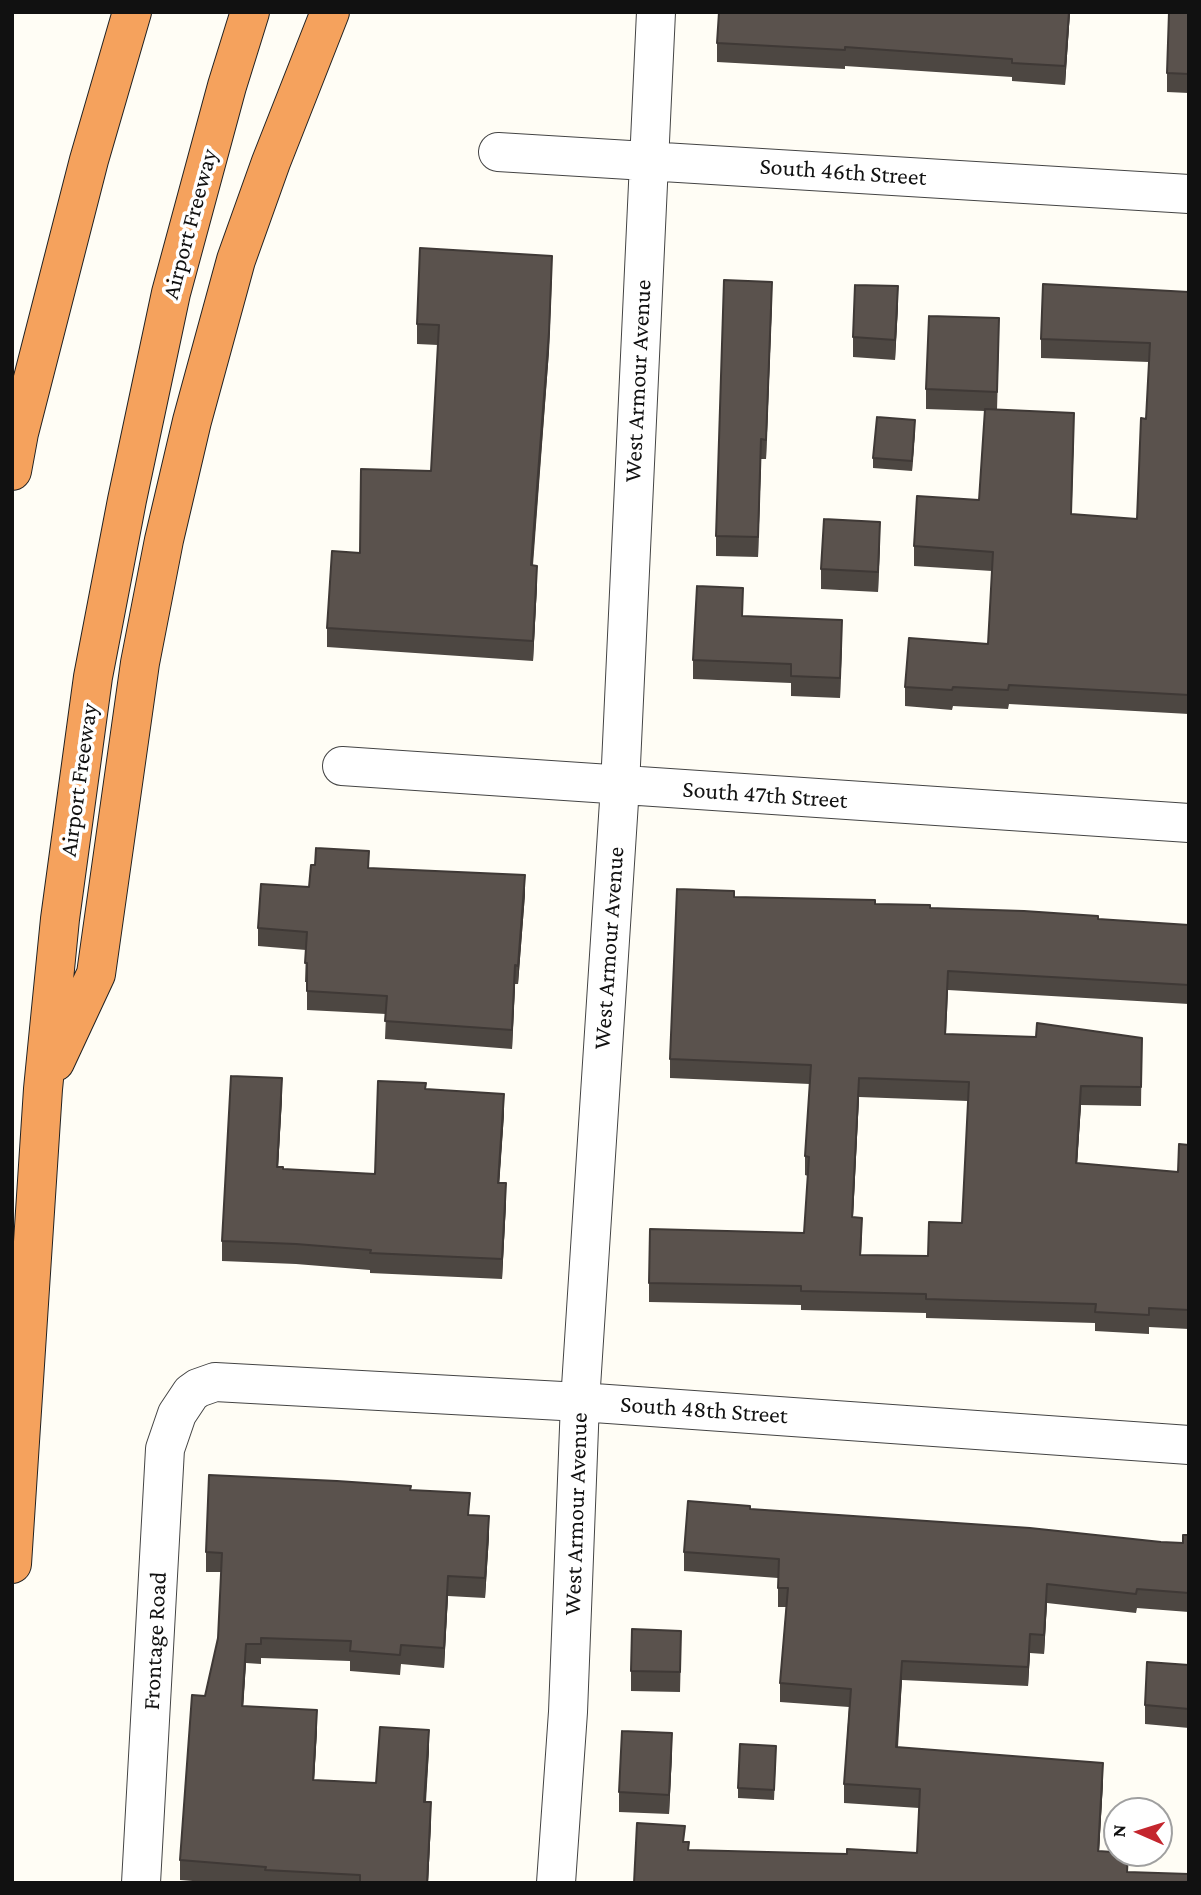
<!DOCTYPE html>
<style>
body{margin:0}
#map{position:relative;width:1201px;height:1895px;overflow:hidden;background:#fffdf5;font-family:"Crimson Pro",serif}
canvas{display:block}
.frame{position:absolute;inset:0;border:14px solid #111;pointer-events:none}
.north{position:absolute;left:1103px;top:1797px;width:70px;height:70px;box-sizing:border-box;background:#fff;border:2px solid #a0a0a0;border-radius:50%;rotate:273deg;font-size:19px;font-weight:700;line-height:28px;text-align:center;color:#111}
.north::after{content:'';display:block;margin:auto;width:24px;height:32px;background:#c4262e;clip-path:polygon(50% 0,100% 100%,50% 72%,0 100%)}
</style>
<div id="map">
<canvas width="1201" height="1895"></canvas>
<div class="frame"></div>
<div class="north">N</div>
</div>
<script>
const g = document.querySelector('canvas').getContext('2d');
g.lineJoin = 'round';
function poly(rows) {
  const path = new Path2D();
  for (const r of rows) {
    path.moveTo(r[0], r[1]);
    for (let i = 2; i < r.length; i += 2) path.lineTo(r[i], r[i + 1]);
  }
  return path;
}
function trace(path, color, width, dash) {
  g.strokeStyle = color;
  g.lineWidth = width;
  g.lineCap = dash ? 'butt' : 'round';
  g.setLineDash(dash || []);
  g.stroke(path);
}
function paint(path, color) {
  g.fillStyle = color;
  g.fill(path, 'evenodd');
}
function write(font, color, halo, rows, align = 'center') {
  g.font = font + ' "Crimson Pro",serif';
  g.lineWidth = 7;
  g.setLineDash([]);
  g.textBaseline = 'middle';
  g.strokeStyle = halo;
  g.fillStyle = color;
  for (const [text, x, y, turn = 0] of rows) {
    g.save();
    g.translate(x, y);
    g.rotate((+turn || 0) * Math.PI / 180);
    g.textAlign = isNaN(turn) ? turn : align;
    if (halo) g.strokeText(text, 0, 0);
    g.fillText(text, 0, 0);
    g.restore();
  }
}
const minor = poly([
 [498,152,1189,194],
 [342,766,1189,823],
 [141,1883,165,1449,177,1414,191,1393,198,1388,215,1382,580,1402,1189,1445],
 [556,1883,568,1712,580,1402,620,786,656,12]
]);
const motorway = poly([
 [12,471,19,433,89,160,132,12],
 [55,1062,96,974,140,663,164,540,192,421,236,260,271,162,330,12],
 [12,1564,43,1089,60,919,93,677,127,500,171,293,227,86,250,12]
]);
const wall = poly([
 [1070,12,1065,85,1012,81,1012,77,845,66,845,69,717,62,717,43],
 [1189,12,1189,93,1167,92,1167,73],
 [552,275,549,351,533,565,537,585,533,661,327,647,327,628,360,553,431,471,438,345,417,344,417,324],
 [1189,292,1189,714,1009,704,1008,709,953,706,952,710,905,706,905,687,988,644,992,571,914,566,914,546,979,500,985,411,926,409,926,389,999,338,997,410,1074,432,1071,514,1137,519,1146,419,1149,362,1041,358,1041,339],
 [772,301,766,459,761,459,758,557,716,556,716,536],
 [898,306,895,360,853,357,853,337],
 [915,430,912,471,873,468,873,458],
 [880,541,878,592,821,589,821,569],
 [743,616,842,640,840,698,791,696,791,683,693,679,693,660],
 [369,868,525,894,518,984,515,984,512,1049,385,1039,386,1014,307,1010,307,982,305,982,306,950,258,946,258,928,309,887],
 [734,897,875,904,1189,925,1189,1004,948,990,946,1034,1036,1037,1142,1038,1141,1106,1081,1105,1077,1163,1178,1172,1189,1145,1189,1329,1149,1327,1149,1334,1095,1331,1095,1323,926,1318,926,1313,801,1310,801,1305,649,1302,649,1283,804,1233,808,1176,805,1175,805,1156,810,1084,670,1078,670,1059],
 [859,1097,968,1101,962,1223,928,1256,861,1255,862,1237,853,1217],
 [426,1090,504,1114,499,1183,506,1203,502,1279,370,1273,370,1270,296,1264,222,1261,222,1241,282,1098,278,1167,283,1169,375,1174],
 [411,1490,470,1515,489,1536,485,1598,448,1596,444,1668,401,1664,400,1675,350,1671,350,1661,261,1658,261,1664,246,1663,243,1706,317,1730,314,1780,376,1783,429,1750,426,1802,431,1822,428,1883,218,1883,180,1880,180,1860,205,1696,218,1638,221,1572,206,1572,206,1552],
 [750,1509,1161,1542,1183,1543,1189,1535,1189,1612,1137,1608,1136,1613,1047,1603,1044,1654,1030,1653,1028,1686,902,1680,898,1747,1103,1782,1099,1851,634,1883,685,1842,689,1850,847,1854,917,1853,919,1808,844,1803,844,1784,849,1707,780,1702,780,1683,786,1607,778,1607,778,1578,684,1571,684,1552],
 [681,1651,680,1692,631,1691,631,1671],
 [1189,1665,1189,1728,1145,1724,1145,1705],
 [672,1753,669,1814,619,1812,619,1792],
 [776,1756,774,1800,738,1798,738,1788]
]);
const shadedWall = poly([
 [1069,12,1070,12,1065,85,1065,66],
 [552,256,549,351,531,584,531,565],
 [772,282,772,301,766,459,766,440],
 [898,286,898,306,895,360,895,340],
 [1074,413,1074,432,1071,533,1071,514],
 [915,420,915,430,912,471,912,461],
 [761,439,761,459,758,557,758,537],
 [880,522,880,541,878,592,878,572],
 [537,566,537,585,533,661,533,641],
 [842,620,842,640,840,698,840,678],
 [525,875,525,894,518,984,518,966],
 [515,965,515,984,512,1049,512,1030],
 [282,1078,282,1098,277,1186,277,1167],
 [859,1078,859,1097,852,1236,852,1217],
 [1081,1086,1081,1105,1076,1182,1076,1163],
 [504,1094,504,1114,498,1202,498,1183],
 [506,1183,506,1203,502,1279,502,1259],
 [489,1516,489,1536,485,1598,485,1578],
 [448,1576,448,1596,444,1668,444,1648],
 [1047,1584,1047,1603,1044,1654,1044,1635],
 [1030,1634,1030,1653,1028,1686,1028,1667],
 [246,1644,246,1663,242,1726,242,1706],
 [902,1661,902,1680,896,1766,896,1747],
 [317,1710,317,1730,313,1799,313,1780],
 [429,1730,429,1750,424,1822,424,1802],
 [672,1733,672,1753,669,1814,669,1795],
 [1103,1763,1103,1782,1098,1870,1098,1851],
 [431,1802,431,1822,428,1883,427,1883]
]);
const building = poly([
 [719,12,1069,12,1065,66,1012,63,1012,59,845,47,845,50,717,43,719,12],
 [1169,12,1189,12,1189,74,1167,73,1169,12],
 [420,248,552,256,549,332,531,565,537,566,533,641,327,628,332,551,360,553,361,469,431,471,439,325,417,324,420,248],
 [724,280,772,282,766,440,761,439,758,537,716,536,724,280],
 [1043,284,1189,292,1189,695,1009,685,1008,690,953,687,952,690,905,687,909,638,988,644,993,552,914,546,917,496,979,500,985,409,1074,413,1071,514,1137,519,1141,418,1146,419,1150,343,1041,339,1043,284],
 [855,285,898,286,895,340,853,337,855,285],
 [929,316,999,318,997,392,926,389,929,316],
 [877,417,915,420,912,461,873,458,877,417],
 [824,519,880,522,878,572,821,569,824,519],
 [697,586,743,588,742,616,842,620,840,678,791,676,791,664,693,660,697,586],
 [316,848,369,851,368,868,525,875,518,966,515,965,512,1030,385,1021,387,996,307,991,307,963,305,963,307,932,258,928,261,884,309,887,311,865,315,865,316,848],
 [677,889,734,891,734,897,875,900,875,904,930,905,930,908,1024,911,1098,916,1098,919,1189,925,1189,985,948,971,945,1034,1036,1037,1037,1023,1142,1038,1141,1087,1081,1086,1076,1163,1178,1172,1179,1144,1189,1145,1189,1310,1149,1308,1149,1315,1095,1312,1096,1304,926,1299,926,1294,801,1291,801,1286,649,1283,650,1229,804,1233,809,1157,805,1156,811,1065,670,1059,677,889],
 [859,1078,969,1082,962,1223,929,1222,928,1256,860,1255,862,1218,852,1217,859,1078],
 [231,1076,282,1078,277,1167,283,1167,283,1169,375,1174,378,1081,426,1083,425,1089,504,1094,498,1183,506,1183,502,1259,370,1253,371,1250,296,1244,222,1241,231,1076],
 [209,1475,337,1481,411,1486,410,1490,470,1493,468,1515,489,1516,485,1578,448,1576,444,1648,401,1645,400,1655,350,1651,351,1641,261,1638,261,1644,246,1644,242,1706,317,1710,313,1780,376,1783,380,1727,429,1730,424,1802,431,1802,427,1883,360,1883,360,1875,265,1870,266,1867,180,1860,192,1695,205,1696,218,1638,222,1553,206,1552,209,1475],
 [688,1501,750,1506,750,1509,1030,1528,1161,1542,1183,1543,1183,1535,1189,1535,1189,1593,1137,1589,1136,1594,1047,1584,1044,1635,1030,1634,1028,1667,902,1661,896,1747,1103,1763,1098,1851,1128,1853,1127,1872,1189,1874,1189,1883,634,1883,637,1823,685,1826,683,1842,689,1842,688,1850,847,1854,847,1849,917,1853,920,1789,844,1784,851,1689,780,1683,788,1588,778,1588,779,1559,684,1552,688,1501],
 [632,1629,681,1631,680,1672,631,1671,632,1629],
 [1147,1662,1189,1665,1189,1709,1145,1705,1147,1662],
 [622,1731,672,1733,669,1795,619,1792,622,1731],
 [740,1744,776,1746,774,1790,738,1788,740,1744]
]);
const streetNames = [
 ["South 46th Street",843,172,4],
 ["Airport Freeway",190,224,-75],
 ["West Armour Avenue",638,381,-87],
 ["Airport Freeway",79,780,-82],
 ["South 47th Street",765,795,4],
 ["West Armour Avenue",609,948,-86],
 ["South 48th Street",704,1410,4],
 ["West Armour Avenue",576,1514,-88],
 ["Frontage Road",155,1641,-87]
];
trace(minor, '#444', 40);
trace(motorway, '#222', 40);
trace(minor, '#fff', 38);
trace(motorway, '#f5a25d', 38);
paint(wall, '#4d4742');
paint(shadedWall, '#3f3936');
paint(building, '#5a524d');
trace(building, '#3f3936', 2);
write('24px', '#111', '#fff', streetNames);
</script>
